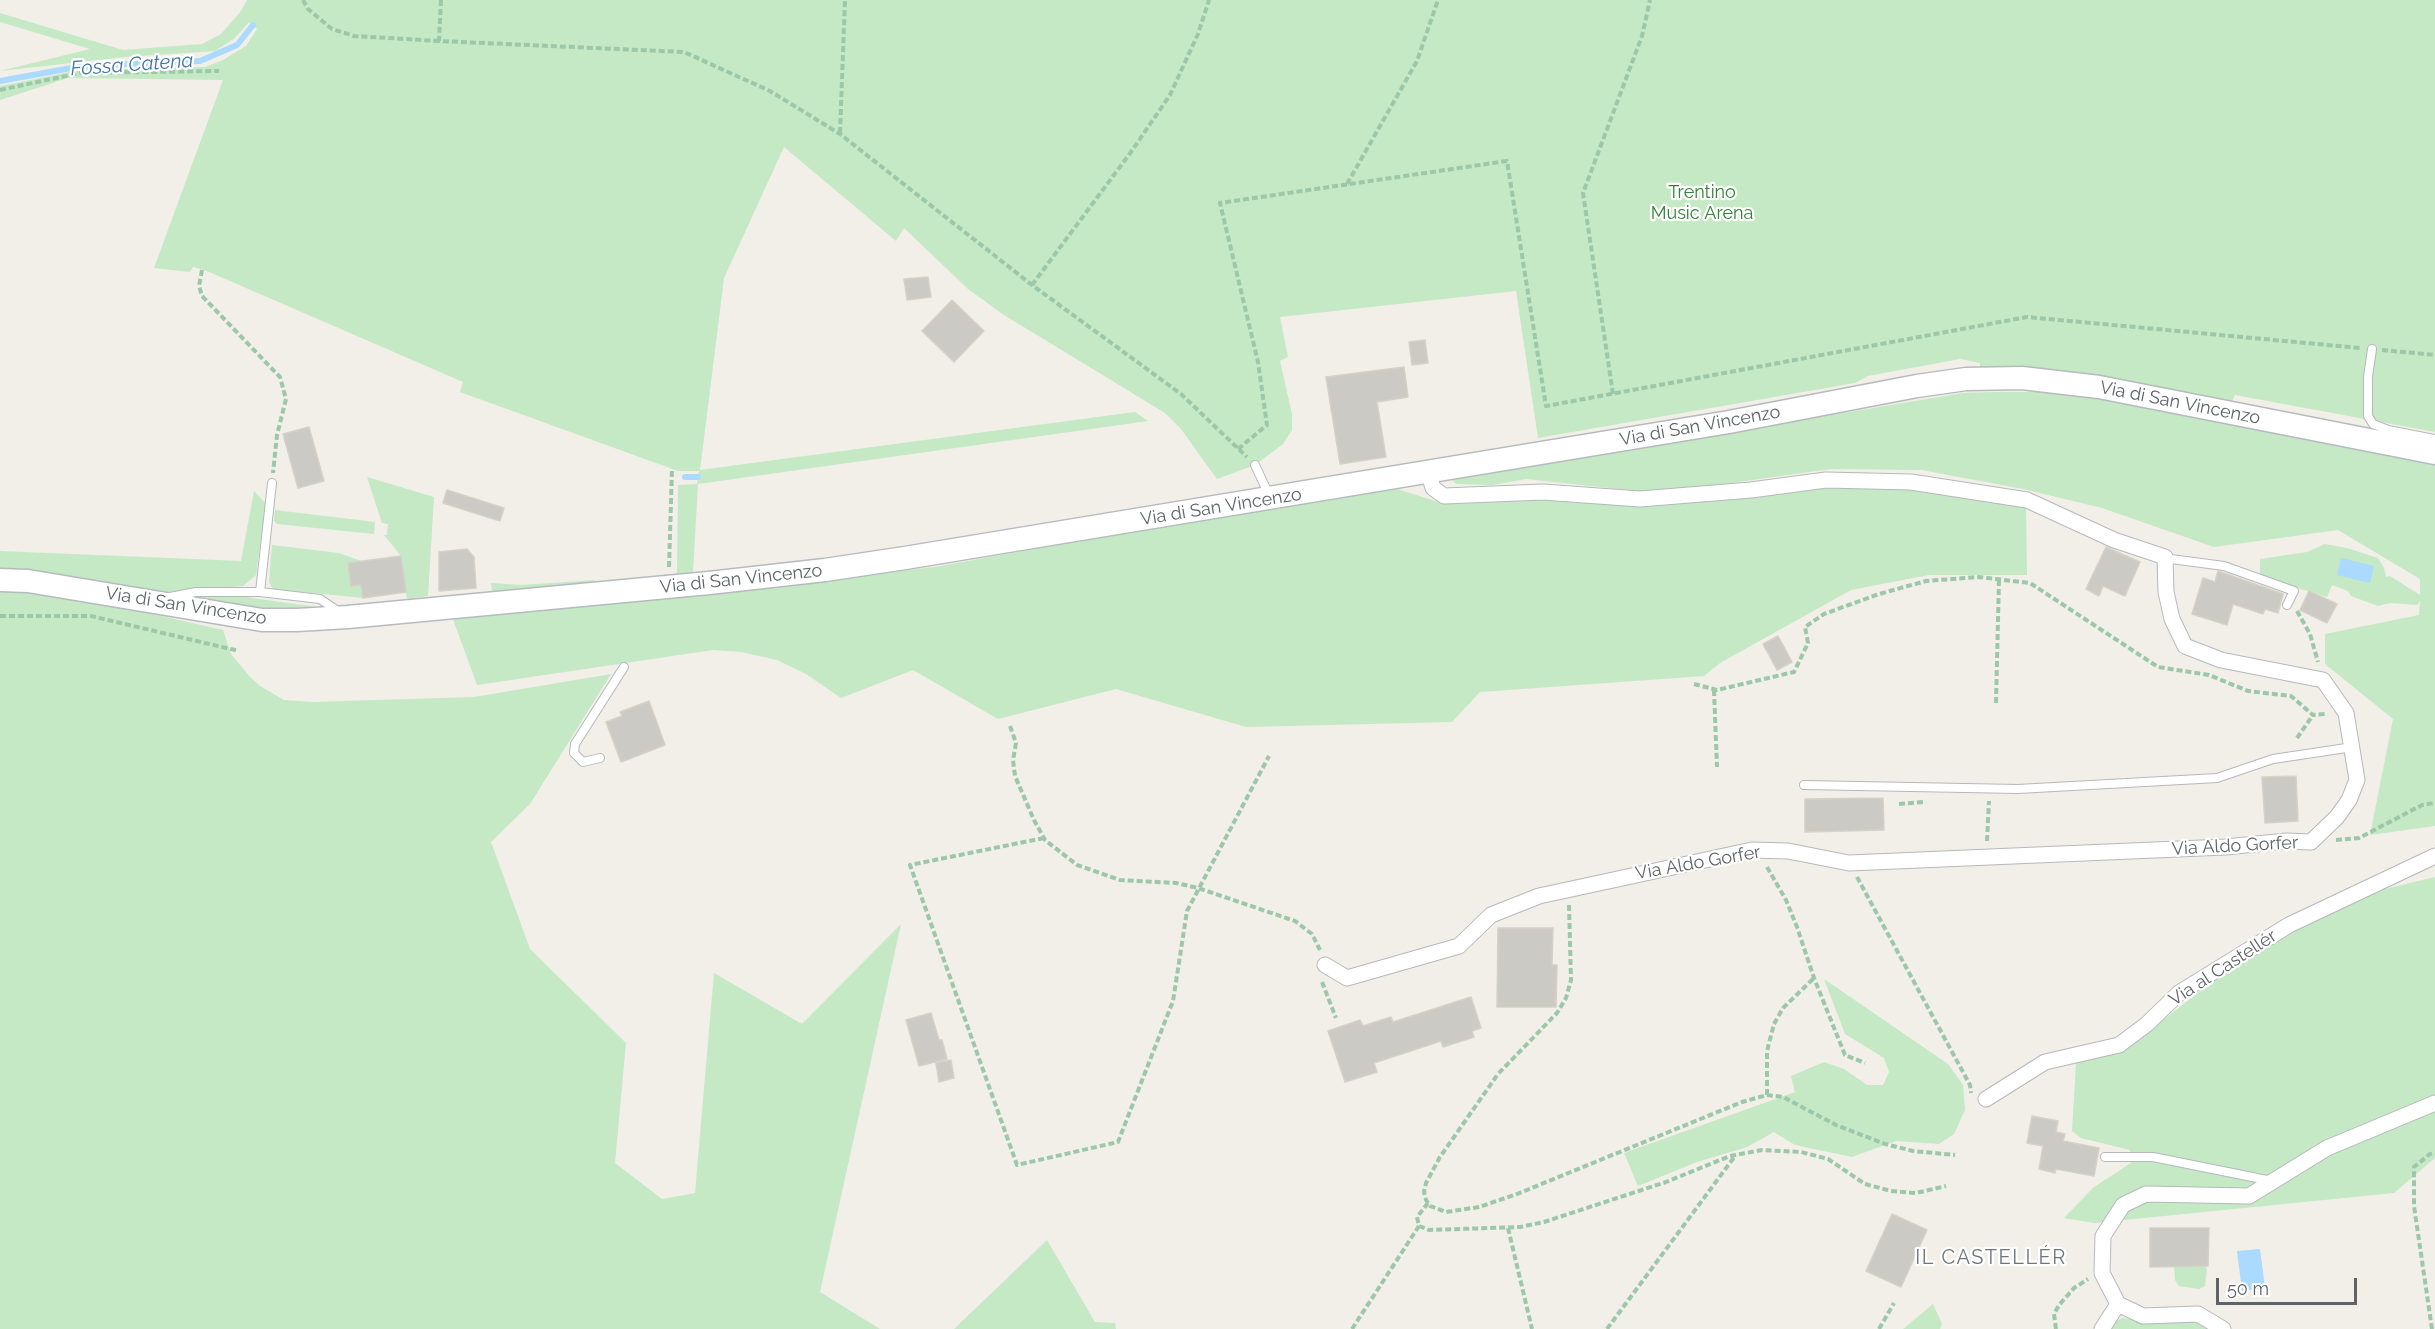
<!DOCTYPE html>
<meta charset="utf-8">
<style>
body{margin:0}
#map{position:relative;width:2435px;height:1329px;overflow:hidden;background:#f1efe8;font-family:Raleway,sans-serif}
canvas{display:block}
.scale{position:absolute;left:2216px;top:1278px;width:141px;height:27px;box-sizing:border-box;border:3px solid #5f6368;border-top:0;padding-left:8px;font-size:18px;line-height:21px;white-space:nowrap;color:#5f6368;-webkit-text-stroke:4px #fff;paint-order:stroke}
</style>
<div id="map">
<canvas width="2435" height="1329"></canvas>
<div class="scale">50 m</div>
</div>
<script>
const g = document.querySelector('canvas').getContext('2d');
g.lineJoin = 'round';
function paint(path, color) {
  g.fillStyle = color;
  g.fill(path, 'evenodd');
}
function poly(rows) {
  const path = new Path2D();
  for (const r of rows) {
    path.moveTo(r[0], r[1]);
    for (let i = 2; i < r.length; i += 2) path.lineTo(r[i], r[i + 1]);
  }
  return path;
}
function trace(path, color, width, dash) {
  g.strokeStyle = color;
  g.lineWidth = width;
  g.lineCap = dash ? 'butt' : 'round';
  g.setLineDash(dash || []);
  g.stroke(path);
}
function write(font, color, halo, rows, align = 'center') {
  g.font = font + ' Raleway,sans-serif';
  g.lineWidth = 4.5;
  g.setLineDash([]);
  g.textBaseline = 'middle';
  g.strokeStyle = halo;
  g.fillStyle = color;
  for (const [text, x, y, turn = 0] of rows) {
    g.save();
    g.translate(x, y);
    g.rotate((+turn || 0) * Math.PI / 180);
    g.textAlign = isNaN(turn) ? turn : align;
    if (halo) g.strokeText(text, 0, 0);
    g.fillText(text, 0, 0);
    g.restore();
  }
}
const green = poly([
 [247,0,2435,0,2435,432,2235,395,2231,403,1980,371,1980,363,1960,359,1868,376,1855,383,1538,438,1516,291,1280,317,1288,357,1280,361,1292,414,1292,430,1283,444,1255,465,1217,479,1181,429,1165,413,1004,315,968,289,904,228,896,241,784,147,724,278,700,470,1135,412,1148,421,698,484,693,572,677,574,678,485,697,484,699,471,678,471,460,392,463,382,207,271,193,267,190,272,154,268,223,80,68,78,0,100,0,86,80,70,205,67,223,60,246,46,257,29,249,22,235,38,215,51,125,57,0,71,90,49,0,22,0,13,123,50,202,44,221,34,241,11],
 [1993,392,2040,392,2120,402,2435,465,2435,826,2370,835,2393,719,2325,664,2325,634,2419,615,2420,601,2417,605,2390,603,2378,606,2351,596,2348,591,2332,585,2327,597,2262,577,2260,574,2260,559,2307,552,2325,544,2347,548,2378,558,2384,568,2386,577,2390,576,2420,595,2420,579,2338,530,2214,547,2102,508,2023,489,1922,470,1831,469,1710,486,1637,491,1526,479,1492,485,1456,484,1453,481,1453,479,1532,465,1963,393],
 [367,477,434,497,428,596,407,599,401,556,384,535,387,535,388,524,382,523],
 [1830,485,1911,487,2026,507,2027,575,1929,575,1851,590,1720,663,1704,676,1480,692,1452,722,1246,727,1116,689,998,719,913,670,841,698,806,674,777,660,741,652,713,650,477,685,453,619,935,567,1242,511,1397,489,1445,504,1527,499,1645,507],
 [254,491,266,504,256,575,243,586,161,593,0,570,0,551,241,561],
 [275,510,375,522,374,534,277,524,274,521],
 [272,545,339,553,361,561,348,563,351,586,361,585,363,598,273,589,269,582],
 [595,580,595,584,492,591,491,583,522,585],
 [0,588,91,600,223,630,231,654,250,677,260,686,284,700,313,702,474,697,611,674,530,804,491,842,530,949,626,1043,615,1163,662,1199,695,1193,714,973,802,1024,901,924,820,1292,880,1329,0,1329],
 [196,595,245,597,317,607,318,609,275,610,237,607,190,599],
 [2435,877,2435,1158,2394,1193,2094,1223,2064,1218,2094,1187,2131,1163,2130,1150,2081,1138,2072,1131,2076,1063,2125,1050,2228,969,2340,900],
 [1824,979,1948,1064,1963,1085,1965,1110,1954,1134,1939,1144,1896,1141,1852,1157,1795,1145,1774,1132,1747,1147,1697,1162,1638,1186,1624,1153,1795,1092,1791,1076,1824,1062,1844,1069,1867,1085,1883,1085,1889,1072,1884,1058,1845,1034],
 [1047,1240,1095,1322,1115,1323,1116,1329,954,1329],
 [2174,1266,2205,1266,2207,1269,2205,1286,2199,1289,2179,1286,2175,1280],
 [1933,1304,1942,1324,1940,1329,1903,1329],
 [2122,1318,2157,1322,2198,1320,2212,1329,2110,1329,2113,1323]
]);
const water = poly([
 [2341,558,2374,566,2370,583,2337,575],
 [2260,1249,2265,1288,2242,1291,2237,1251]
]);
const stream = poly([
 [0,81,82,66,200,61,237,45,253,25],
 [685,477,698,477]
]);
const building = poly([
 [928,277,931,297,907,300,904,279,928,277],
 [952,300,984,331,954,362,922,331,952,300],
 [1425,340,1428,363,1412,365,1409,342,1425,340],
 [1404,367,1408,397,1377,402,1386,457,1340,464,1326,377,1404,367],
 [309,427,324,481,298,488,283,434,309,427],
 [447,490,504,508,500,521,443,503,447,490],
 [2106,547,2140,562,2125,596,2103,586,2099,596,2086,589,2106,547],
 [467,549,474,557,476,588,439,591,439,552,467,549],
 [401,556,406,592,363,598,361,585,351,586,348,563,401,556],
 [2218,571,2283,594,2278,613,2265,609,2263,614,2233,604,2227,625,2192,614,2203,578,2215,582,2218,571],
 [2309,591,2337,604,2327,623,2300,610,2309,591],
 [1778,636,1792,662,1777,670,1763,644,1778,636],
 [649,701,665,745,621,762,606,722,622,716,620,712,649,701],
 [2296,776,2298,821,2265,823,2262,777,2296,776],
 [1883,798,1884,830,1805,832,1805,799,1883,798],
 [1498,928,1553,928,1552,965,1557,965,1556,1007,1497,1007,1498,928],
 [1471,997,1481,1028,1472,1031,1474,1037,1443,1047,1441,1041,1374,1063,1377,1072,1345,1082,1328,1031,1360,1020,1363,1026,1391,1017,1393,1022,1471,997],
 [931,1013,939,1040,942,1040,947,1059,919,1066,906,1020,931,1013],
 [951,1060,954,1078,939,1082,936,1063,951,1060],
 [2032,1116,2058,1121,2056,1132,2065,1134,2063,1141,2099,1148,2094,1176,2056,1169,2055,1173,2039,1169,2043,1146,2027,1143,2032,1116],
 [1892,1214,1927,1230,1901,1287,1866,1271,1892,1214],
 [2150,1228,2209,1228,2208,1266,2150,1267,2150,1228]
]);
const path = poly([
 [303,0,308,9,332,29,354,36,439,41],
 [441,0,439,41,684,52,770,91,840,134,1032,285,1181,394,1247,457],
 [0,90,80,73,219,71],
 [840,133,845,0],
 [1347,184,1417,61,1438,0],
 [202,270,199,286,202,296,280,377,286,399,277,435,273,473],
 [1032,285,1131,152,1170,95,1198,34,1209,0],
 [2382,350,2435,355],
 [1613,394,1583,193,1642,36,1650,0],
 [1238,449,1267,425,1258,362,1220,203,1507,161,1546,406,2027,317,2360,348],
 [669,567,672,469],
 [2297,611,2310,634,2318,662],
 [0,616,91,616,239,651],
 [1694,684,1717,690,1794,672,1808,643,1805,627,1824,614,1879,594,1926,581,1979,577,2030,583,2158,667,2209,675,2248,691,2291,696,2313,715,2326,714],
 [1714,690,1717,767],
 [1996,703,1999,579],
 [1010,726,1016,743,1013,760,1015,776,1034,820,1045,840,1077,865,1120,880,1176,883,1198,888,1295,921,1312,934,1320,950],
 [2297,738,2313,715],
 [1899,804,1923,802],
 [1044,838,910,865,1017,1165,1118,1142,1173,1001,1187,911,1269,756],
 [2336,840,2359,838,2422,805,2435,803],
 [1987,841,1989,801],
 [1767,867,1786,900,1797,927,1814,978,1845,1055,1865,1063],
 [1857,877,1970,1085,1971,1093],
 [1569,905,1571,980,1566,998,1557,1013,1498,1074,1440,1157,1426,1183,1424,1192,1426,1200,1430,1206,1446,1212,1479,1207,1517,1194,1742,1102,1767,1095,1783,1097,1836,1125,1885,1144,1913,1151,1955,1155],
 [1322,982,1336,1018],
 [1767,1095,1767,1051,1774,1024,1783,1008,1814,978],
 [1428,1203,1417,1217,1419,1226,1429,1230,1520,1227,1544,1222,1666,1182,1730,1156,1762,1150,1801,1152,1828,1159,1865,1184,1891,1191,1916,1193,1946,1186],
 [1508,1228,1532,1329],
 [1352,1329,1419,1226],
 [1607,1329,1735,1156],
 [1879,1329,1894,1303],
 [2056,1329,2054,1314,2059,1305,2074,1288,2088,1279],
 [2432,1329,2414,1206,2414,1167,2430,1154,2435,1153]
]);
const service = poly([
 [2372,349,2368,377,2368,416,2373,424,2388,430,2435,439],
 [1255,465,1269,495],
 [2165,557,2171,559,2224,566,2294,591,2287,605],
 [260,592,272,483],
 [170,597,196,592,260,592,320,599,339,612],
 [600,758,583,762,574,753,575,744,624,667],
 [1804,785,2018,789,2217,778,2273,759,2353,747],
 [2105,1157,2153,1157,2272,1181]
]);
const minor = poly([
 [1325,965,1347,978,1459,946,1491,915,1539,896,1752,850,1788,851,1849,863,2225,847,2287,841,2311,842,2337,817,2349,800,2357,780,2346,713,2323,680,2221,660,2185,646,2172,619,2166,592,2165,557,2114,540,2027,500,1911,482,1826,480,1751,490,1640,499,1543,492,1444,496,1433,488,1428,471],
 [1986,1099,2045,1062,2119,1045,2147,1024,2179,993,2289,925,2435,856],
 [2102,1329,2118,1304],
 [2223,1329,2198,1314,2143,1316,2118,1304,2102,1273,2103,1236,2123,1205,2146,1194,2249,1196,2327,1148,2435,1103]
]);
const secondary = poly([
 [0,580,28,581,262,620,297,620,348,617,709,583,825,570,905,558,1729,422,1917,386,1966,379,2022,378,2099,387,2435,453]
]);
const parkNames = [
 ["Trentino",1702,193],
 ["Music Arena",1702,214]
];
const streetNames = [
 ["Via di San Vincenzo",2180,403,11],
 ["Via di San Vincenzo",1700,426,-10],
 ["Via di San Vincenzo",1221,507,-9],
 ["Via di San Vincenzo",741,579,-6],
 ["Via di San Vincenzo",186,606,9],
 ["Via Aldo Gorfer",2235,846,-3],
 ["Via Aldo Gorfer",1698,863,-10],
 ["Via al Castellér",2223,968,-33]
];
const waterNames = [
 ["Fossa Catena",132,65,-4]
];
const neighbourhoodNames = [
 ["IL CASTELLÉR",1991,1258]
];
paint(green, '#c5e8c5');
paint(water, '#aadaff');
trace(stream, '#aadaff', 6);
paint(building, '#cccac5');
trace(building, '#d6d1c6', 1.5);
trace(service, '#b5b8bc', 10);
trace(minor, '#b5b8bc', 17);
trace(secondary, '#b6babf', 25);
trace(path, '#9cc7a9', 4, [6, 3]);
trace(service, '#fff', 8);
trace(minor, '#fff', 15);
trace(secondary, '#fff', 22);
write('18px', '#348238', '#fff', parkNames);
write('18px', '#5f6368', '#fff', streetNames);
write('italic 20px', '#4174aa', '#fff', waterNames);
g.letterSpacing = '1.5px';
write('20px', '#70757a', '#fff', neighbourhoodNames);
g.letterSpacing = '0px';
</script>
